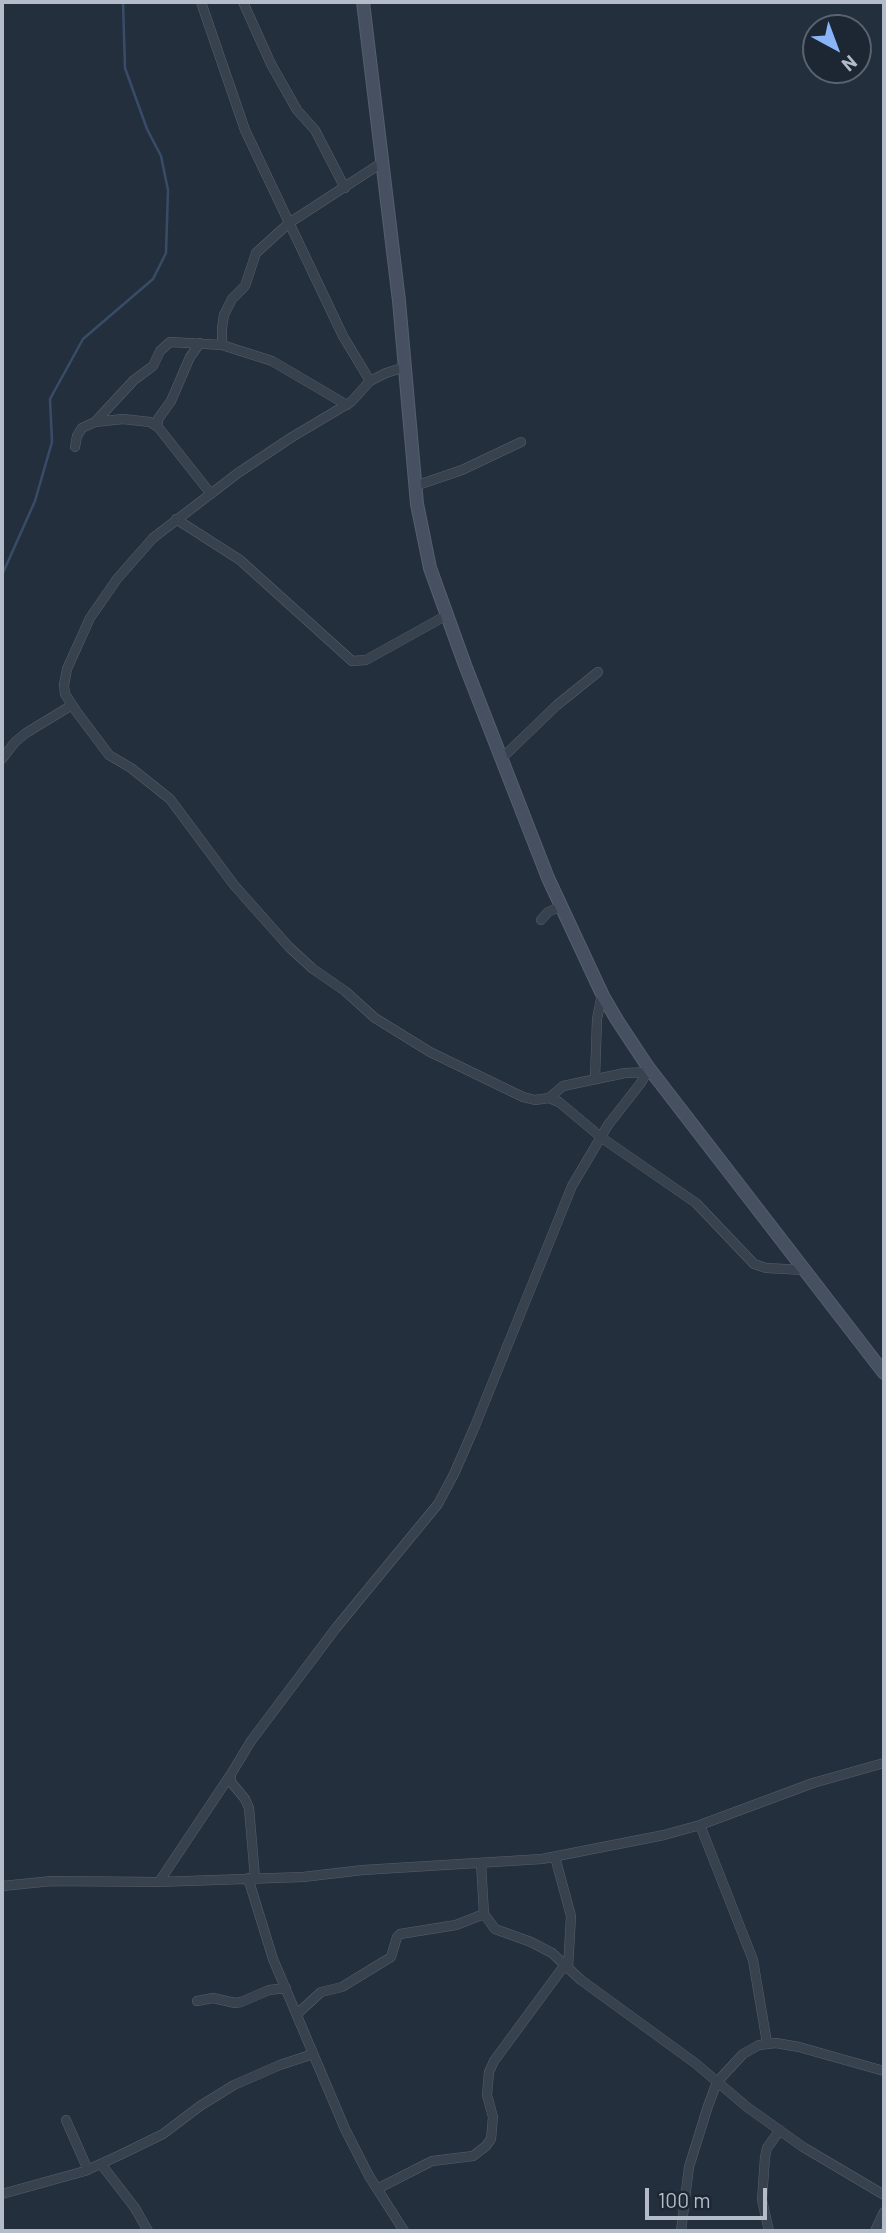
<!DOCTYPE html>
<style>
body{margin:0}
#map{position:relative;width:886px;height:2233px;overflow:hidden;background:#242f3e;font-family:Barlow,sans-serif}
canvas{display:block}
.frame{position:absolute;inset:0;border:4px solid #b4bcc9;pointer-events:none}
.north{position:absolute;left:802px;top:14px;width:70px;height:70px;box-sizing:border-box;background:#1d2633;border:2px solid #59626f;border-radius:50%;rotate:139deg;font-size:19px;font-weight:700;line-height:28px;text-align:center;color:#b4bcc9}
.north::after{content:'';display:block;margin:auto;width:24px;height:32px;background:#8ab4f8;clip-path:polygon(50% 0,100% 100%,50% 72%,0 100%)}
.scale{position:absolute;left:645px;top:2188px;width:122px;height:32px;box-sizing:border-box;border:4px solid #b4bcc9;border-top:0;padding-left:9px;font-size:21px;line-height:24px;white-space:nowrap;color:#b4bcc9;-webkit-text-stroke:5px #1d2633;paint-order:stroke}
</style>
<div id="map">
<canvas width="886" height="2233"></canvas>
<div class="frame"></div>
<div class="north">N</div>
<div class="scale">100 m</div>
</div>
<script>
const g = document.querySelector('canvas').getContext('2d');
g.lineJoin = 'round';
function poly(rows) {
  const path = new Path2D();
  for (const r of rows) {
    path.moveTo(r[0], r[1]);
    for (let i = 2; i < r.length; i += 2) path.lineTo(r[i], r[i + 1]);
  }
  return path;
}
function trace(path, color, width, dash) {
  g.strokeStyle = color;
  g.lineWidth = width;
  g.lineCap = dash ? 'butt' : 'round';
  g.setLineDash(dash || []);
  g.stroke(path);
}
const stream = poly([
 [2,575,35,501,52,442,50,399,83,339,153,279,166,253,168,190,161,156,147,129,125,68,123,2]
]);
const street = poly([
 [201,2,245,130,343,336,370,381],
 [243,2,271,64,297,110,315,130,345,188],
 [222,345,222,328,224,315,232,299,245,286,256,253,289,223,383,162],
 [405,367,386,373,370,381,351,402,292,437,238,473,153,538,117,579,90,618,67,669,64,685,65,694,76,711,109,755,131,768,170,799,234,885,289,947,313,969,345,991,375,1018,430,1052,523,1097,535,1100,549,1098,559,1102,602,1138,696,1203,754,1264,766,1268,804,1270],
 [95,422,134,380,153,366,160,351,170,342,222,345,272,361,347,405],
 [158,427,158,419,171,401,190,357,200,343],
 [75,447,77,436,82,428,95,422,123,419,150,422,158,427,211,494],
 [415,486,462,470,521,442],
 [176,519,240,560,352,661,366,660,447,615],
 [2,759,15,742,26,733,72,705],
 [501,759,557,705,598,672],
 [541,920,548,912,562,906],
 [595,1079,597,1019,602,994],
 [549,1098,563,1086,625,1073,650,1072],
 [700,1825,753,1960,767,2043],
 [555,1857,571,1916,568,1969],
 [481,1863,484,1914,495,1929,531,1942,552,1953,581,1980,695,2063,747,2107,803,2147,884,2195],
 [248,1878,273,1959,345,2129,369,2176,404,2231],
 [255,1878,249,1808,245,1799,231,1782,231,1774,251,1741,336,1628,438,1504,454,1474,475,1426,572,1186,608,1125,640,1084,647,1073],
 [159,1882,231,1774],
 [2,1886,52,1881,157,1882,303,1877,363,1870,542,1859,664,1835,700,1825,813,1783,884,1763],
 [197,2001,213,1998,235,2003,241,2002,269,1990,286,1988],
 [297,2014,321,1992,342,1987,391,1957,397,1937,400,1934,456,1925,484,1914],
 [66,2120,88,2170],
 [101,2164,135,2208,148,2231],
 [377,2189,432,2161,473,2156,486,2146,491,2139,493,2117,487,2095,489,2072,494,2061,564,1966],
 [2,2194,85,2171,120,2155,163,2134,200,2106,234,2085,280,2065,313,2054],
 [681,2231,689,2167,708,2106,717,2082,743,2054,759,2045,776,2043,799,2047,884,2071],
 [769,2231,762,2200,765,2157,767,2148,780,2130],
 [875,2231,884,2212]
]);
const secondary = poly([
 [363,2,399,301,417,504,430,568,465,665,548,878,603,996,617,1020,648,1067,884,1373]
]);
trace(stream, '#394c67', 2.5);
trace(street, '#565f6c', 10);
trace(secondary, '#565f6c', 14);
trace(street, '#38414e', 9);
trace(secondary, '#465061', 12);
</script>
